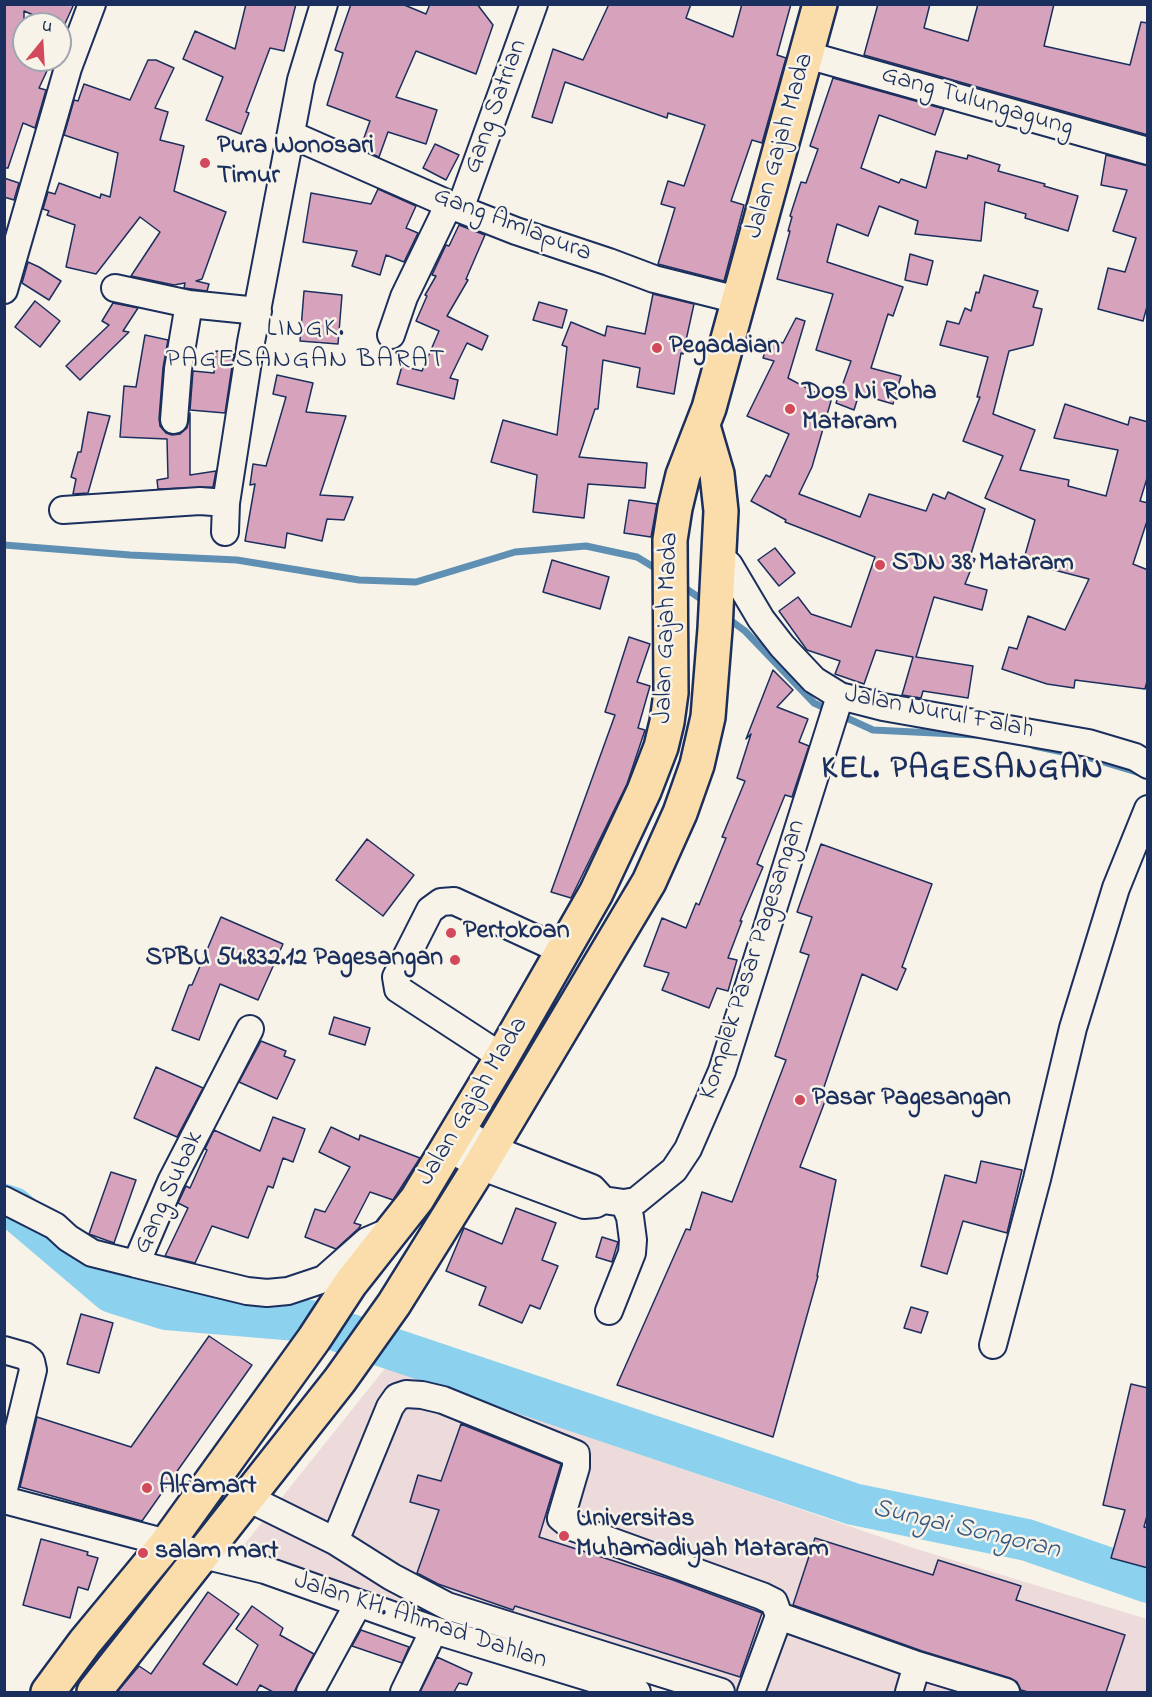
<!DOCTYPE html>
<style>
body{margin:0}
#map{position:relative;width:1152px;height:1697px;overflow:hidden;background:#f7f3e8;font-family:"Indie Flower",sans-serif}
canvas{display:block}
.frame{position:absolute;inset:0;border:6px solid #1b2f5e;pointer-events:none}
.north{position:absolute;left:12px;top:12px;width:60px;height:60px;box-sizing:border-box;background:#f7f3e8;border:2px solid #9fa5b1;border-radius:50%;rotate:18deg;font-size:16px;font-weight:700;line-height:24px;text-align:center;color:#1b2f5e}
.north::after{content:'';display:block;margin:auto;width:21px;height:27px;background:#d1495b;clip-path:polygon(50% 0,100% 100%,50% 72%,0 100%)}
</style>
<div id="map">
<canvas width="1152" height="1697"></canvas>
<div class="frame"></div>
<div class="north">U</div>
</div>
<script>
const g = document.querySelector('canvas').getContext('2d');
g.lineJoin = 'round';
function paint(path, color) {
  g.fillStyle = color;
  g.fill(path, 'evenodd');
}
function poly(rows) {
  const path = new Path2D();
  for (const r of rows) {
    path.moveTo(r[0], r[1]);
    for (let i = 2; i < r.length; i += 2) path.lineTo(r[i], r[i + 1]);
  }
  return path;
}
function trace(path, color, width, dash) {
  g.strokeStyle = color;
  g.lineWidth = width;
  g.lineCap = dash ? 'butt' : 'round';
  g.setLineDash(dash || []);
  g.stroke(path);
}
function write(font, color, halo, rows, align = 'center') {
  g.font = font + ' "Indie Flower",sans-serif';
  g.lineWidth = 5;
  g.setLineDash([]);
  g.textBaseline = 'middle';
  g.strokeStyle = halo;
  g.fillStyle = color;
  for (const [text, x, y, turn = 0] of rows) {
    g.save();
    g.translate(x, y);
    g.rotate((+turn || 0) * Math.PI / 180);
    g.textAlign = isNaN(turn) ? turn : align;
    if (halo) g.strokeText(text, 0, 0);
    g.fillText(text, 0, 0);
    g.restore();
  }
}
const built = poly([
 [386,1367,910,1547,1147,1619,1147,1692,687,1692,239,1551]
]);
const stream = poly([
 [4,545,130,555,237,560,359,580,416,582,515,552,586,546,637,557,660,571],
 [679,584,707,603],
 [726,617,745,631,814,703,873,730,976,735],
 [1034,746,1087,757,1143,774]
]);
const river = poly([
 [4,1205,13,1208,112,1292,166,1309,309,1321,853,1504,1027,1540,1148,1582]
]);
const building = poly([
 [4,4,74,4,63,28,60,27,60,24,54,24,24,11,24,60,52,60,39,88,46,90,35,128,23,123,8,168,4,168,4,4],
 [246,4,296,4,284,51,270,48,246,112,249,113,241,134,206,120,223,77,183,59,195,31,235,49,246,4],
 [351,4,402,4,426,14,430,4,477,4,493,25,476,74,416,51,396,97,437,110,426,144,388,132,379,157,360,149,370,121,327,105,343,53,335,50,351,4],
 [609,4,691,4,686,18,733,37,742,4,791,4,777,55,786,58,762,143,752,140,731,201,744,205,724,281,658,264,675,208,661,204,668,181,684,186,705,125,668,113,667,118,565,82,552,123,532,117,553,49,583,60,609,4],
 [878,4,930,4,924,28,968,41,978,4,1054,4,1044,46,1130,65,1141,22,1148,23,1148,135,864,55,878,4],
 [148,60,156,60,174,68,155,108,168,112,160,140,184,146,174,191,226,212,202,279,196,281,209,284,207,291,184,288,185,283,174,285,131,276,160,232,140,217,96,274,66,267,75,225,47,215,49,211,43,209,48,192,55,194,59,183,100,198,101,194,110,197,118,153,64,135,74,100,78,101,84,84,130,100,148,60],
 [833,78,944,109,935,135,879,115,861,168,899,183,901,179,926,188,936,151,967,159,968,155,1000,165,998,171,1045,184,1044,186,1078,196,1068,231,1025,218,1026,214,985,202,981,241,915,234,918,221,879,206,868,236,837,224,827,262,903,287,893,316,888,314,871,368,901,376,893,404,859,394,854,410,836,403,851,361,816,350,833,294,777,279,790,231,788,231,792,217,790,216,801,182,806,183,818,149,810,146,833,78],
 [435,144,459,155,446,180,423,168,435,144],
 [1106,155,1148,166,1148,303,1143,321,1098,309,1108,268,1125,272,1136,238,1113,231,1127,190,1101,185,1106,155],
 [4,178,19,183,14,200,4,197,4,178],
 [378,189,416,206,406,228,418,233,404,262,386,255,380,275,352,266,357,251,303,242,311,193,371,204,378,189],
 [459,225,485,235,466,279,468,280,447,316,488,336,482,350,467,343,450,378,458,380,454,399,397,384,402,366,422,371,439,331,416,321,427,296,425,295,436,276,432,275,446,245,449,246,459,225],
 [910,254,933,261,927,285,905,280,910,254],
 [28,262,39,267,61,281,49,300,22,283,28,262],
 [984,275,1038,291,1033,307,1042,309,1033,345,1009,351,993,414,1035,430,1020,470,1069,480,1068,486,1106,496,1118,450,1054,438,1065,404,1128,425,1130,417,1148,422,1148,475,1140,501,1148,503,1148,518,1133,564,1148,570,1148,677,1145,689,1075,680,1074,688,1047,684,1002,669,1009,647,1017,649,1028,616,1065,630,1089,579,1023,562,1035,520,985,498,1003,456,963,441,980,397,977,397,988,357,940,345,947,321,959,324,965,308,971,311,976,292,979,293,984,275],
 [304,291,342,295,338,344,300,341,304,291],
 [653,294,694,304,683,354,681,353,674,394,637,387,640,368,603,360,598,409,595,409,579,457,647,463,645,488,588,484,584,518,533,512,537,475,491,462,503,420,557,435,567,347,562,345,571,322,605,336,607,326,645,334,653,294],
 [35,301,60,321,40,347,15,327,35,301],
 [539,302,567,310,562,328,533,320,539,302],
 [113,303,138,308,123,331,129,332,80,380,66,366,109,325,102,321,113,303],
 [796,318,805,321,788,378,831,401,812,467,799,494,860,517,869,494,926,511,933,494,945,499,948,492,985,509,970,557,975,559,965,584,987,590,982,610,934,597,916,657,973,666,968,698,923,691,921,698,902,695,913,657,876,650,864,684,835,674,840,661,807,650,779,611,798,597,811,614,851,627,875,557,785,522,786,520,751,501,766,475,770,477,789,434,747,416,774,361,763,358,769,339,783,343,796,318],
 [145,335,168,340,163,368,159,419,160,426,166,433,172,435,180,434,187,428,190,413,190,475,216,471,213,487,158,489,157,480,168,478,167,439,120,437,124,386,136,387,145,335],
 [216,351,234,353,225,413,190,410,193,371,214,373,216,351],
 [277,375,313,383,306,412,346,416,320,495,353,497,344,520,327,519,322,541,287,533,285,548,245,541,255,484,250,485,253,464,266,466,286,397,273,394,277,375],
 [88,412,110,416,88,493,73,494,76,479,71,477,78,452,81,452,88,412],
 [629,500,657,504,651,537,624,533,629,500],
 [775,548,795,573,779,586,758,560,775,548],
 [552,560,609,577,600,609,543,592,552,560],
 [629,637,650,644,637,682,650,686,638,728,645,730,627,784,571,898,551,892,615,715,605,712,629,637],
 [773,670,793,690,777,707,808,719,799,742,809,746,792,797,785,795,757,864,763,867,740,921,742,921,728,958,737,960,728,991,717,988,709,1008,662,990,669,973,644,966,662,918,686,928,696,903,699,905,726,838,722,837,745,781,737,778,751,734,746,739,773,670],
 [367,839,414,875,383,916,336,880,367,839],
 [821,844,932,884,902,967,906,969,897,990,862,974,822,1093,827,1096,800,1167,836,1180,817,1276,818,1276,773,1437,617,1385,686,1229,690,1230,702,1192,732,1202,786,1060,775,1056,809,955,800,952,812,917,797,912,821,844],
 [221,917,283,944,258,1000,220,984,199,1040,172,1030,189,985,192,985,221,917],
 [334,1017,370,1028,365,1045,329,1034,334,1017],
 [261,1041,286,1051,284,1056,295,1060,277,1099,239,1082,261,1041],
 [156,1067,203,1088,177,1137,134,1118,156,1067],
 [273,1117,305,1129,293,1162,283,1158,273,1188,268,1186,248,1238,212,1226,195,1263,165,1256,188,1208,178,1203,186,1186,190,1188,207,1150,205,1149,214,1130,260,1151,273,1117],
 [331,1127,359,1140,360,1135,420,1158,393,1200,370,1192,354,1223,361,1225,359,1228,336,1249,305,1237,315,1209,325,1212,350,1167,319,1152,331,1127],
 [981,1161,1022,1170,1007,1233,963,1221,947,1274,921,1266,945,1175,976,1183,981,1161],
 [111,1172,136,1180,114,1243,89,1234,111,1172],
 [516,1208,556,1223,542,1260,558,1266,540,1309,530,1305,522,1323,479,1305,486,1287,446,1271,464,1228,502,1244,516,1208],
 [602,1237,618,1242,612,1262,596,1257,602,1237],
 [911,1307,928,1312,921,1333,904,1328,911,1307],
 [81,1314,113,1323,99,1373,67,1364,81,1314],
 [209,1336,252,1365,142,1521,20,1487,37,1417,131,1447,209,1336],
 [1131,1384,1148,1388,1148,1512,1144,1527,1148,1528,1148,1568,1111,1558,1125,1510,1103,1505,1131,1384],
 [461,1424,561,1464,539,1537,673,1580,762,1613,740,1677,515,1606,513,1610,438,1584,417,1573,439,1510,410,1502,418,1475,441,1481,461,1424],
 [815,1538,933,1575,938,1560,1021,1586,1016,1600,1125,1635,1106,1692,1028,1692,1021,1690,1017,1682,1010,1678,922,1651,793,1605,815,1538],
 [41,1539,88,1552,87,1555,98,1558,88,1590,78,1587,70,1618,23,1605,41,1539],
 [208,1592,239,1614,203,1664,237,1685,258,1645,236,1629,252,1606,283,1628,280,1635,314,1654,294,1692,273,1692,260,1685,256,1692,117,1692,139,1666,151,1674,208,1592],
 [361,1630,409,1647,402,1663,352,1646,361,1630],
 [437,1657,472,1673,467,1685,459,1683,454,1692,420,1692,437,1657]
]);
const minor = poly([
 [807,55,1148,151],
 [292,135,460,209,516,231,609,262,654,279,738,300],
 [460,209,534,4],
 [115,288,189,304,258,311],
 [4,290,68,68,92,4],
 [391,335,404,297,449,204],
 [174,420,178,369,189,304],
 [63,510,200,501,226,503],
 [225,532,226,503,251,342,301,80,324,4],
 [720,557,729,565,761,619,782,646,814,680,840,696,883,707,1088,743,1135,757,1148,765],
 [250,1029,171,1182,136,1264,247,1291,267,1293,288,1291,324,1279,367,1241,381,1235],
 [502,1057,398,989,396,977,430,910,441,902,454,901,563,951],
 [459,1129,490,1148,592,1188,603,1200],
 [447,1147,480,1166,584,1205,596,1204,603,1200],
 [4,1200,55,1226,68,1238,92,1253,136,1264],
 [603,1200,624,1203,636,1201,674,1170,688,1149,722,1071,840,696],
 [609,1311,632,1253,633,1240,630,1217,624,1203],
 [993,1345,1037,1179,1073,1028,1116,888,1148,809],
 [4,1350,25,1356,31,1361,33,1370,4,1489],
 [248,1498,335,1541,392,1577,447,1606,721,1692],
 [4,1500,167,1543,203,1555,265,1570,434,1630,637,1692],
 [335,1541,390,1407,397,1397,406,1394,422,1395,443,1400,576,1454,576,1467,561,1518,572,1527,762,1596,774,1602,779,1616,751,1692],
 [779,1616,917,1665,1006,1692],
 [310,1692,358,1604],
 [404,1692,434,1630],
 [909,1692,917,1665]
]);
const major = poly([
 [48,1692,85,1642,167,1543,314,1339,350,1284,417,1199,502,1057,596,893,644,791,661,747,667,722,671,693,670,540,675,508,683,475,709,408,820,4],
 [94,1692,340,1380,394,1304,480,1166,649,882,680,813,697,765,708,717,715,629,721,511,717,474,703,426]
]);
const markers = [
 [205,163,6,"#d1495b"],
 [657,348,6,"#d1495b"],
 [790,409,6,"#d1495b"],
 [880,565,6,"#d1495b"],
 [451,933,6,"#d1495b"],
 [455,960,6,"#d1495b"],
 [800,1100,6,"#d1495b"],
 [147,1488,6,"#d1495b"],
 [564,1536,6,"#d1495b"],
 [143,1553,6,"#d1495b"]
];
const streetNames = [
 ["Gang Tulungagung",977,103,16],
 ["Gang Satrian",497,107,-70],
 ["Jalan Gajah Mada",781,146,-74],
 ["Gang Amlapura",512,226,21],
 ["Jalan Gajah Mada",668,628,-88],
 ["Jalan Nurul Falah",939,714,11],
 ["Komplek Pasar Pagesangan",754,960,-72],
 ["Jalan Gajah Mada",474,1102,-59],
 ["Gang Subak",170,1193,-65],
 ["Jalan KH. Ahmad Dahlan",420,1622,18]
];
const poiNames = [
 ["Pura Wonosari",217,148],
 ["Timur",217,178],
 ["Pegadaian",669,348],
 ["Dos Ni Roha",802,394],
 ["Mataram",802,424],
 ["SDN 38 Mataram",892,565],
 ["Pertokoan",463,933],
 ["SPBU 54.832.12 Pagesangan",443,960,"right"],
 ["Pasar Pagesangan",812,1100],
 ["Alfamart",159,1488],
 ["Universitas",576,1521],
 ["Muhamadiyah Mataram",576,1551],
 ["salam mart",155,1553]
];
const neighbourhoodNames = [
 ["LINGK.",306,331],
 ["PAGESANGAN BARAT",306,362]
];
const waterNames = [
 ["Sungai Songoran",966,1531,13]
];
const districtNames = [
 ["KEL. PAGESANGAN",963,772]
];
paint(built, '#eddbdb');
trace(stream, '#5f90b4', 7);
trace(river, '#8cd1ee', 42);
paint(building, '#d7a3bc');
trace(building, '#1b2f5e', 1.5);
trace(minor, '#1b2f5e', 30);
trace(major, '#1b2f5e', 38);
trace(minor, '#f7f3e8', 26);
trace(major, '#fbddab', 33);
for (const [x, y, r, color] of markers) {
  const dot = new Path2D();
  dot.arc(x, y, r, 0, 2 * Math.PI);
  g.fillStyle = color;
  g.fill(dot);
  trace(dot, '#f7f3e8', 2);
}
write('26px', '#1b2f5e', '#f7f3e8', streetNames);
write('bold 26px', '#1b2f5e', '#f7f3e8', poiNames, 'left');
g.letterSpacing = '1.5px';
write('27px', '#1b2f5e', '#f7f3e8', neighbourhoodNames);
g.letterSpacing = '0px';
write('italic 27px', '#375882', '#f7f3e8', waterNames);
g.letterSpacing = '1.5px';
write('bold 32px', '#1b2f5e', '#f7f3e8', districtNames);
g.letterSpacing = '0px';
</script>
